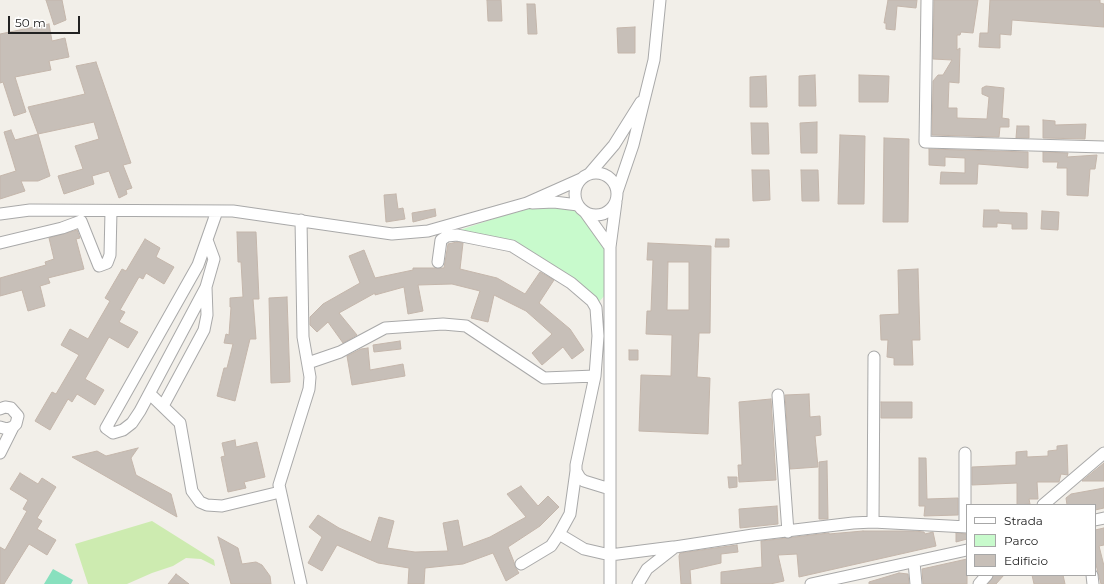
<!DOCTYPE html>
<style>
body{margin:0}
#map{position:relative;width:1104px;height:584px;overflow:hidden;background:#f2efe9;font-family:Montserrat,sans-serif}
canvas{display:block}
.legend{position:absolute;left:966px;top:504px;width:130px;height:72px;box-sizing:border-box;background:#fff;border:1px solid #a7a7a7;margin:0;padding:5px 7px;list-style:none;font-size:12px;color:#222}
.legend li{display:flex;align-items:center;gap:8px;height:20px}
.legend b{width:20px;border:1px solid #a7a7a7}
.scale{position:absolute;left:8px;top:16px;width:72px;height:18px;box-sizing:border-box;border:2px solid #222;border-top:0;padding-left:5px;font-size:12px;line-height:14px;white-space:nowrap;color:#222;-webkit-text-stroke:3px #fff;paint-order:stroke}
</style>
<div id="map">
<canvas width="1104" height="584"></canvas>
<ul class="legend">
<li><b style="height:5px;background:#fff"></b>Strada</li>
<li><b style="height:11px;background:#c8facc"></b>Parco</li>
<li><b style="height:11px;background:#c7bfb8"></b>Edificio</li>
</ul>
<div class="scale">50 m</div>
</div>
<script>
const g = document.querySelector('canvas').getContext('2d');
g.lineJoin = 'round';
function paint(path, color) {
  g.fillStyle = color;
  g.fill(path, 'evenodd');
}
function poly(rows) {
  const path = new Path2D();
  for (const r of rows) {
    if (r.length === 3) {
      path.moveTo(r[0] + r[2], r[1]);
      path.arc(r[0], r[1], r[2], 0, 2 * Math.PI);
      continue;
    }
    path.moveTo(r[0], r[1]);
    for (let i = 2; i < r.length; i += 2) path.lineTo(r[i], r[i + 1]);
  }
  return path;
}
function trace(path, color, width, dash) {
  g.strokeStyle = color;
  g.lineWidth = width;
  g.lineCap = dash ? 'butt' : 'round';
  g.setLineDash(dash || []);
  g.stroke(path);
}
const grass = poly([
 [152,521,214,560,215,566,201,559,186,558,173,566,152,573,127,584,88,584,75,544]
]);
const park = poly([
 [552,207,572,208,580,215,605,248,605,295,598,303,514,243,454,232,526,208]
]);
const pitch = poly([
 [53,569,73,580,71,584,44,584]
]);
const building = poly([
 [46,0,62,0,66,20,54,25,46,0],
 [487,0,501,0,502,21,488,21,487,0],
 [888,0,917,0,916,8,897,6,895,30,886,29,886,23,884,23,888,0],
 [934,0,978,0,973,33,961,32,960,35,957,35,957,50,960,48,959,83,949,82,948,108,957,108,957,118,987,119,989,97,982,94,982,88,986,86,1004,88,1002,118,1009,119,1009,127,1000,127,999,137,932,135,933,81,938,75,943,75,952,60,933,59,934,0],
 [990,0,1100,0,1100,3,1104,4,1104,27,1012,20,1011,35,1000,34,1000,48,979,47,980,33,988,33,990,0],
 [527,4,535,4,537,34,528,34,527,4],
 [49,24,52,41,65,38,69,57,49,61,51,70,15,77,26,112,14,116,3,82,0,83,0,34,49,24],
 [635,27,635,53,618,53,617,28,635,27],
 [96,62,131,163,123,165,132,188,126,190,127,194,119,198,109,171,92,176,94,184,64,194,58,176,83,169,75,146,99,139,94,122,38,134,28,107,85,94,76,66,96,62],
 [815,75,816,106,799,106,799,76,815,75],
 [859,75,889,76,888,102,859,102,859,75],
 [766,76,767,107,750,107,750,77,766,76],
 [1043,120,1055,121,1055,125,1086,124,1085,139,1043,138,1043,120],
 [817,122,817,153,801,153,800,123,817,122],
 [751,123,768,123,769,154,752,154,751,123],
 [1017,126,1029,126,1029,138,1016,138,1017,126],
 [11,130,15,140,38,134,50,176,38,181,21,181,25,191,0,199,0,176,16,171,4,132,11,130],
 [840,135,865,136,864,204,838,204,840,135],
 [884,138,909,139,908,222,883,222,884,138],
 [929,149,1028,152,1028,168,978,164,977,184,940,184,941,172,965,173,965,158,945,157,945,166,929,165,929,149],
 [1043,152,1068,153,1067,157,1097,155,1095,169,1090,169,1088,196,1067,195,1067,168,1057,168,1058,162,1043,162,1043,152],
 [752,170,769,170,770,200,753,201,752,170],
 [801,170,818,170,819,201,802,201,801,170],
 [396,194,398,209,403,208,405,219,386,222,384,195,396,194],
 [435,209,436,216,413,222,412,213,435,209],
 [984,210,999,210,999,212,1027,213,1027,229,1012,229,1012,224,997,223,997,227,983,227,984,210],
 [1042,211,1059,212,1058,230,1041,229,1042,211],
 [77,230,80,238,76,239,84,269,48,278,50,283,40,286,45,306,28,311,22,290,0,296,0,278,46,265,45,262,54,259,49,238,77,230],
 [237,232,256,232,259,299,253,299,256,339,250,339,235,401,217,396,224,368,227,368,233,344,224,343,226,334,229,335,231,307,230,307,230,298,243,297,241,262,238,262,237,232],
 [145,239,160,248,156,257,174,267,164,284,146,273,143,279,139,277,120,310,125,312,119,322,138,332,128,348,109,337,85,379,104,390,95,405,77,394,72,402,68,399,50,430,35,421,52,392,56,394,79,355,61,345,70,329,88,339,110,301,105,298,122,269,126,271,145,239],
 [716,239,729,239,729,247,715,247,716,239],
 [457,242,463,243,460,269,497,278,525,294,540,272,554,280,539,303,570,329,584,350,572,359,563,347,542,365,532,353,552,334,526,311,494,295,488,322,471,318,480,291,452,284,418,285,423,311,408,314,404,287,375,295,375,293,339,313,357,335,343,343,328,322,317,332,310,325,310,317,323,304,360,283,349,256,364,250,375,278,413,270,413,268,444,268,448,244,457,242],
 [648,243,711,246,710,333,699,333,697,377,710,378,708,434,639,431,641,375,671,376,672,335,646,334,647,311,651,311,653,260,647,260,648,243],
 [668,262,689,262,689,310,667,310,668,262],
 [918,269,920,340,912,340,913,365,894,365,894,358,887,357,888,340,881,340,880,315,899,314,898,270,918,269],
 [287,297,290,382,271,383,269,298,287,297],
 [400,341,401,349,374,352,373,345,400,341],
 [368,348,370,370,403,364,405,376,352,385,347,356,361,349,368,348],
 [629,350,638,350,638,360,629,360,629,350],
 [809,394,810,417,820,416,821,435,815,436,818,467,790,469,785,395,809,394],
 [771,399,776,480,739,482,738,465,742,465,739,402,771,399],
 [881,402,912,402,912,418,881,418,881,402],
 [235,440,236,447,257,442,265,477,244,482,246,488,228,492,221,457,225,456,222,443,235,440],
 [1067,445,1068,475,1061,474,1059,482,1037,482,1038,499,1029,499,1030,504,1017,505,1017,483,972,485,972,467,1016,465,1016,452,1027,451,1027,457,1048,456,1048,451,1057,450,1057,446,1067,445],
 [138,448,131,458,136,475,171,494,177,517,72,457,97,451,106,456,138,448],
 [919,458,926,458,927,499,958,498,958,515,924,516,925,506,919,506,919,458],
 [827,461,828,519,819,519,819,462,827,461],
 [1104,463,1104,481,1082,481,1104,463],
 [20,473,38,484,42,478,56,487,37,518,42,521,37,529,56,540,47,555,29,544,4,584,0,584,0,547,5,550,27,511,23,509,28,500,10,489,20,473],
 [728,477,737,477,737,487,729,488,728,477],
 [521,486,538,506,548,496,559,507,540,526,508,547,514,562,515,567,519,573,506,581,493,553,463,564,425,568,424,584,408,584,409,568,378,563,337,545,322,571,308,563,322,537,309,527,318,515,339,528,371,542,379,517,394,521,387,548,415,552,448,551,443,523,458,520,463,547,490,537,526,517,507,494,521,486],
 [1104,488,1104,508,1095,510,1095,505,1067,505,1066,498,1071,494,1104,488],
 [777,506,778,524,740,528,739,509,777,506],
 [1104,528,1104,545,1099,546,1104,566,1104,584,1101,584,1095,561,1095,530,1104,528],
 [863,531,914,531,924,532,925,534,933,532,936,546,799,577,797,554,778,555,784,581,770,584,721,584,721,572,762,567,761,541,829,533,829,534,863,531],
 [956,533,967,534,967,539,956,542,956,533],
 [218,537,238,548,242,564,256,562,262,565,270,576,271,584,231,584,218,537],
 [737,545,738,552,721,554,721,563,690,570,691,584,681,584,679,556,680,553,737,545],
 [967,559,967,584,923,584,922,569,967,559],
 [899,573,908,574,909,584,869,584,869,582,899,573],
 [176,574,189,584,168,584,176,574],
 [994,575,1004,575,996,584,988,584,994,575],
 [1032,575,1063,575,1065,584,1034,584,1032,575]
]);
const minor = poly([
 [927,0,925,142,1104,147],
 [590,173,614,145,641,102],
 [596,194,21],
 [617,192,633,145,654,60,660,0],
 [532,203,554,202,578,205],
 [585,212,610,247],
 [0,214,30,210,233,211,392,234,428,231,527,203,581,179],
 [207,240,214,259,206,287,140,411,132,423,123,430,113,433,106,428,198,265,217,211],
 [0,243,62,228,81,221,99,266,107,263,110,255,111,211],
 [438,262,441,240,447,236,457,235,512,246,571,283,592,301,596,308,598,336,595,376,576,465,576,471,580,478,584,481,610,489],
 [308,363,340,352,385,328,443,324,466,326,544,378,595,376],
 [150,394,180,423,192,491,200,502,207,505,222,506,280,492],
 [778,395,788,532],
 [163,406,204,330,207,315,206,287],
 [0,409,5,407,11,408,18,416,16,424,13,427,7,429,0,427],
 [0,453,13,427],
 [576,471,570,514,559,534,584,549,610,555,673,547],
 [1043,505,1104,453],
 [1095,520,1104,518],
 [873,522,874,357],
 [965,527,965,453],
 [914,562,916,584],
 [521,564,551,546,559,534],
 [1092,575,1093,584],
 [301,584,279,485,309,389,310,377,303,337,301,220],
 [610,584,610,247,616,202],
 [638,584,647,569,675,547,753,535,853,523,873,522,967,527],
 [811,584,967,550],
 [979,584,987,575]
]);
paint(grass, '#cdebb0');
paint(park, '#c8facc');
paint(pitch, '#88e0be');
paint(building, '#c7bfb8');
trace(building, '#c4b6ab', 1);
trace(minor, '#a9a9a9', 13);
trace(minor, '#fff', 11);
</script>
